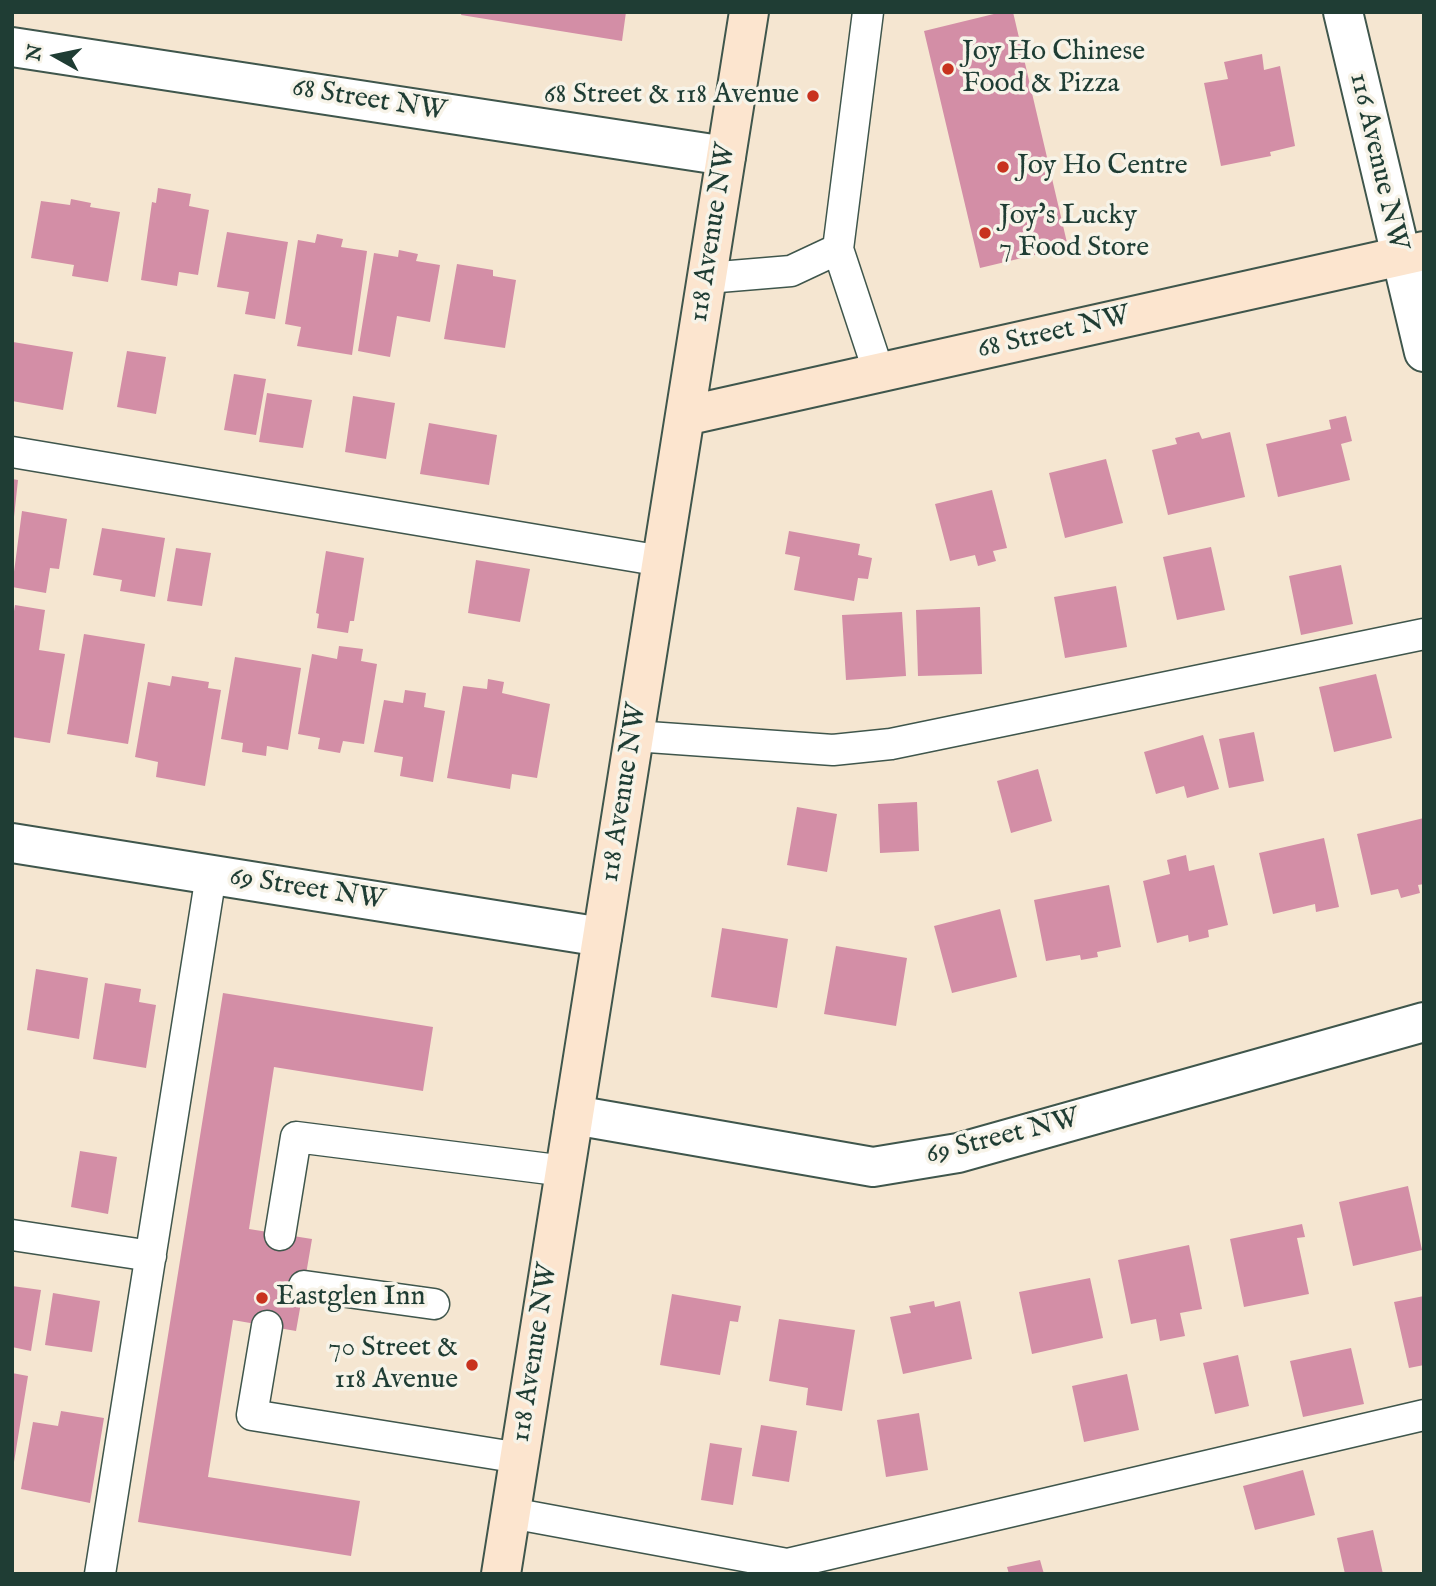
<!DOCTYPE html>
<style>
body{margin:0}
#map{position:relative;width:1436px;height:1586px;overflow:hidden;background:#f5e6d1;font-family:"IM FELL English",serif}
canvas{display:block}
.frame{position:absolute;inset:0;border:14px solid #1f3d34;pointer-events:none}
.north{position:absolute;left:21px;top:21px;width:70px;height:70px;-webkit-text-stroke:5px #f7f3e8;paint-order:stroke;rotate:279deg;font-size:19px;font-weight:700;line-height:28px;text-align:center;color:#1f3d34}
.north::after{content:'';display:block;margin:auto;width:24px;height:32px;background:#1f3d34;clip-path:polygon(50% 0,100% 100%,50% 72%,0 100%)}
</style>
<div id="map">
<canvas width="1436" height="1586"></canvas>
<div class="frame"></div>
<div class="north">N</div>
</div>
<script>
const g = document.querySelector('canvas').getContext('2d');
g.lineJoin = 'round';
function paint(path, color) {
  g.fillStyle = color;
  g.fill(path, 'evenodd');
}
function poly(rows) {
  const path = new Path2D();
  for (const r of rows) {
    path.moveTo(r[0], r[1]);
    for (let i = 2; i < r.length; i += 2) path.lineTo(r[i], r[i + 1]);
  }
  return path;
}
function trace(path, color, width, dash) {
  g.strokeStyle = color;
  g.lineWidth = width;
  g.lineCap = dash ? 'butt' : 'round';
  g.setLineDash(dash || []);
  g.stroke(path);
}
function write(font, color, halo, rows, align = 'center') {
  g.font = font + ' "IM FELL English",serif';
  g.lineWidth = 7;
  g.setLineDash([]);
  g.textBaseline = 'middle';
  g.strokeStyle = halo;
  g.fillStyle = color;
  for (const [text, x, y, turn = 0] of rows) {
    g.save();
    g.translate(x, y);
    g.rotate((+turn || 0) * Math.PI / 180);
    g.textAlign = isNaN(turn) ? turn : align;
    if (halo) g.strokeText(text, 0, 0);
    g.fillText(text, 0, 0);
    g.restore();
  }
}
const building = poly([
 [462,12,626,12,622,41,461,15],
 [1002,12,1013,12,1068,247,980,268,924,31],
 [1262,54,1264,70,1280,66,1295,146,1270,152,1271,156,1221,166,1204,83,1228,79,1224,62],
 [158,188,191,194,189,206,209,210,198,275,179,272,177,286,141,280,152,202,156,203],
 [71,199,91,203,90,207,120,212,108,282,72,276,74,265,31,258,41,201,70,205],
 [227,232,288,242,275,319,245,314,249,292,217,287],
 [317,234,343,239,341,247,367,251,352,355,297,346,301,327,285,324,298,240,315,243],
 [399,250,418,254,416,261,440,265,430,322,397,316,390,357,358,351,374,253,398,257],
 [457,264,493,270,493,276,516,280,505,348,444,339],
 [13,342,73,352,63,410,12,401],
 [127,351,166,357,156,414,117,407],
 [234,374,266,379,256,435,224,430],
 [267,393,312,400,303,448,259,442],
 [353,396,395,403,386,459,345,452],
 [1346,416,1352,441,1341,444,1350,480,1278,497,1266,444,1331,429,1329,420],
 [429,423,497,435,489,485,420,474],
 [1199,432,1202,439,1230,432,1245,497,1168,515,1152,450,1177,444,1175,438],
 [1106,459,1123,523,1065,538,1049,473],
 [12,479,18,480,14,517,12,517],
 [992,490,1007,548,993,551,996,561,978,566,975,555,950,561,935,504],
 [22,511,67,519,59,569,50,568,46,593,12,587],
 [102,528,165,538,155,597,120,591,122,580,93,575],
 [789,531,860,544,858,555,872,558,868,579,858,578,854,601,794,590,800,557,785,554],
 [1211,547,1225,610,1177,620,1163,557],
 [176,548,211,553,202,606,167,601],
 [326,551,364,558,354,621,350,621,348,633,317,628,319,614,316,613],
 [476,560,530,569,520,622,468,613],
 [1341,565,1353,624,1301,635,1289,576],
 [1116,586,1127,647,1065,658,1054,597],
 [15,605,45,610,39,650,65,654,50,743,12,737,12,624],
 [980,607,982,674,918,676,916,610],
 [902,612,906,676,846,680,842,615],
 [84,634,145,644,128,744,67,734],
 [339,646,363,649,361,661,377,664,364,744,343,741,340,753,318,749,320,738,298,734,312,654,337,659],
 [235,657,301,668,288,750,267,746,266,756,242,752,243,743,221,739],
 [1376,674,1392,738,1334,752,1319,687],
 [172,676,209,682,208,688,221,690,205,786,156,777,158,762,135,757,148,682,170,686],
 [488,679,504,682,502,693,550,704,537,778,512,774,510,789,447,778,463,686,487,689],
 [405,690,426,693,424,707,445,711,433,782,400,776,403,757,374,752,384,700,403,703],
 [1254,732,1264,781,1229,788,1219,739],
 [1203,735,1219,789,1187,798,1184,786,1156,794,1144,752],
 [1038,769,1052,821,1011,833,997,781],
 [917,802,919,851,880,853,878,804],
 [797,807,837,814,827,872,787,865],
 [1424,818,1424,884,1418,885,1420,893,1401,898,1398,889,1371,895,1357,834],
 [1324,838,1339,907,1316,912,1315,904,1273,914,1259,853],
 [1186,855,1189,871,1214,865,1228,925,1208,930,1209,937,1189,942,1188,935,1157,943,1143,881,1170,874,1167,860],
 [1109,885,1121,947,1097,952,1098,957,1081,960,1080,955,1046,961,1034,900],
 [1000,909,1017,977,952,993,934,926],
 [722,928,788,939,777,1008,711,997],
 [836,946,907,958,896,1026,824,1014],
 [36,969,88,978,79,1039,27,1030],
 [105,983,141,989,139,1002,156,1005,146,1068,93,1059],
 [223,993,433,1027,423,1091,274,1067,249,1229,312,1239,304,1286,296,1331,233,1320,208,1477,360,1501,351,1556,138,1522],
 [80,1151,117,1157,108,1214,71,1207],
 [1408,1186,1422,1250,1353,1266,1339,1202],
 [1302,1224,1305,1237,1297,1238,1309,1294,1244,1307,1230,1239],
 [1189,1245,1202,1309,1180,1313,1185,1336,1160,1341,1156,1319,1131,1324,1118,1260],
 [1090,1278,1103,1338,1032,1354,1019,1292],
 [12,1286,41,1290,31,1351,12,1347],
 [53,1293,100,1301,92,1352,45,1345],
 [672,1294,741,1306,738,1322,730,1321,720,1375,660,1365],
 [1424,1296,1424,1365,1409,1368,1394,1302],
 [934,1301,935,1307,960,1301,972,1359,903,1374,890,1317,911,1313,909,1306],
 [779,1319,855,1330,842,1411,806,1405,808,1388,769,1381],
 [1351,1348,1364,1404,1303,1417,1290,1361],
 [1238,1355,1249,1406,1215,1414,1203,1363],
 [12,1373,28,1376,14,1462,12,1462],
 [1127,1374,1139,1430,1084,1442,1072,1386],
 [61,1411,104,1418,90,1503,21,1489,33,1422,58,1426],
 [919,1413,928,1470,886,1477,877,1420],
 [761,1425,797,1431,789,1482,752,1476],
 [710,1443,742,1448,733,1505,701,1500],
 [1303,1470,1315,1515,1255,1530,1243,1486],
 [1373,1530,1383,1574,1345,1574,1337,1538],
 [1040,1560,1044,1574,1009,1574,1007,1567]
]);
const lane = poly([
 [868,12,838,249,879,373],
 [707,278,791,271,838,249],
 [12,452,662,561],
 [634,736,833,750,891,744,1424,634],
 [12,1235,151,1256],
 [280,1235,296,1137,565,1171],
 [304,1286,434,1304],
 [267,1326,252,1415,520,1458],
 [511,1513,787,1564,1424,1415],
 [100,1574,211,875]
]);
const street = poly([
 [1343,12,1424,352],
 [12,47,726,156],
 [12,843,602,937],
 [574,1115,873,1167,958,1153,1424,1022]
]);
const secondary = poly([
 [685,416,1424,251],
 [501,1574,749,12]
]);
const markers = [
 [948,69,7,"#c8321e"],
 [813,96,7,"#c8321e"],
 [1003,167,7,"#c8321e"],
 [985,233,7,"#c8321e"],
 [262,1298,7,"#c8321e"],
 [472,1365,7,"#c8321e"]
];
const poiNames = [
 ["Joy Ho Chinese",962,53],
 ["Food & Pizza",962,85],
 ["68 Street & 118 Avenue",799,96,"right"],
 ["Joy Ho Centre",1017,167],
 ["Joy's Lucky",999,217],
 ["7 Food Store",999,249],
 ["Eastglen Inn",276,1298],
 ["70 Street &",458,1349,"right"],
 ["118 Avenue",458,1381,"right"]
];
const streetNames = [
 ["68 Street NW",369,101,9],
 ["116 Avenue NW",1377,162,77],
 ["118 Avenue NW",714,233,-81],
 ["68 Street NW",1054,334,-13],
 ["118 Avenue NW",625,793,-81],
 ["69 Street NW",307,890,9],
 ["69 Street NW",1003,1138,-14],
 ["118 Avenue NW",536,1353,-81]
];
paint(building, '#d38ea6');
trace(lane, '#3f564c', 33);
trace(street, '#3f564c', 42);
trace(secondary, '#3f564c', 42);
trace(lane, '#fff', 30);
trace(street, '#fff', 38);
trace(secondary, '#fce5cf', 38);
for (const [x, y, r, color] of markers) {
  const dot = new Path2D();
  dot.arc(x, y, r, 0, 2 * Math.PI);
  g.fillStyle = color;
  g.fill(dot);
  trace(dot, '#f7f3e8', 2.5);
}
write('28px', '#1f3d34', '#f7f3e8', poiNames, 'left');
write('28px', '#1f3d34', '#f7f3e8', streetNames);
</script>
